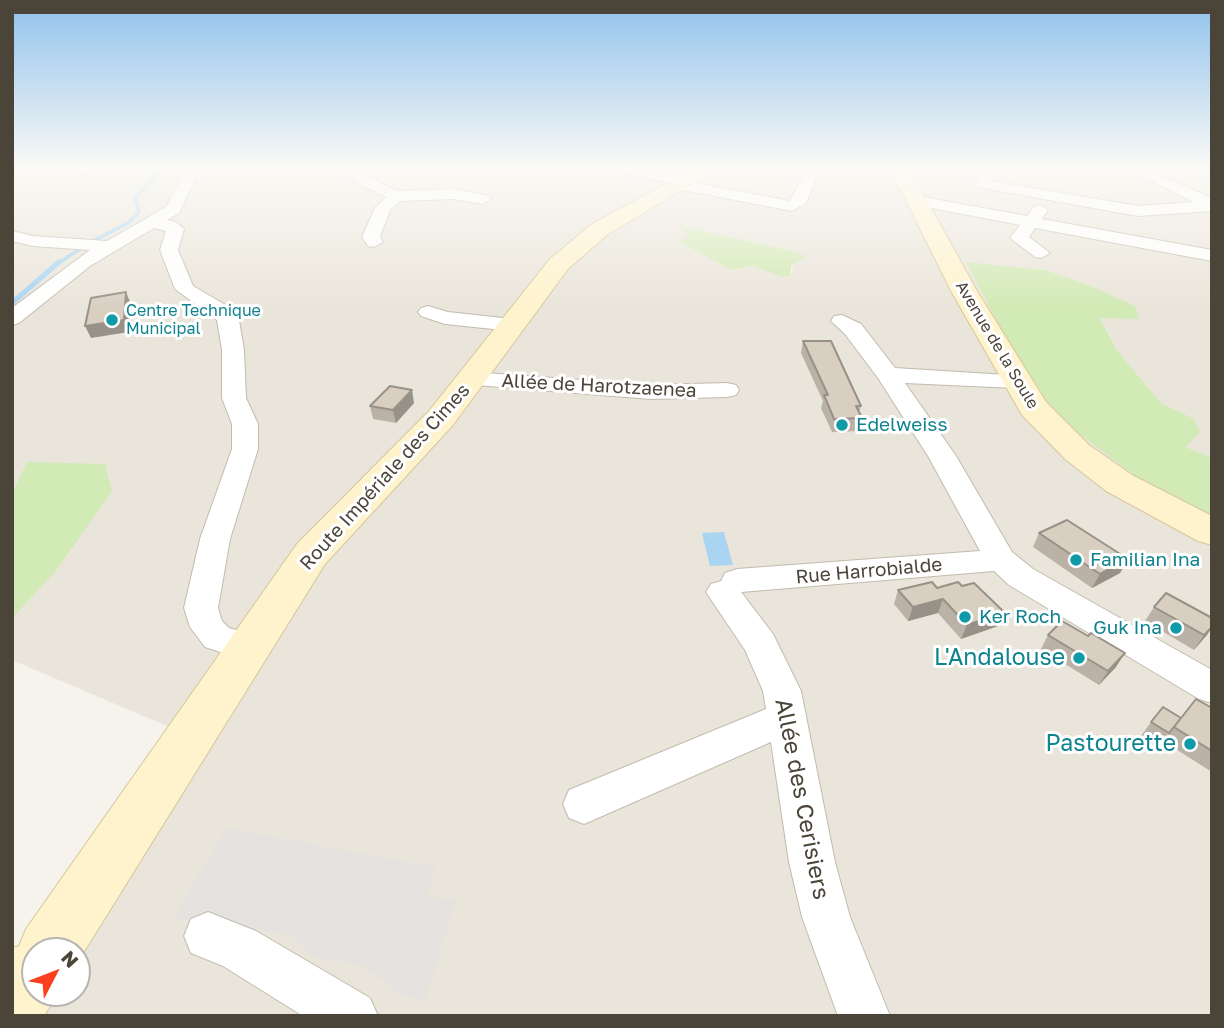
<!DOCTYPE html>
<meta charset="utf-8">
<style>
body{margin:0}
#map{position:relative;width:1224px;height:1028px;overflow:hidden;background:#f6f3ec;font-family:"Golos Text",sans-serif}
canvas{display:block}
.frame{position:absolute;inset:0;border:14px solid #4b4439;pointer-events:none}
.north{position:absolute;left:21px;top:937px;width:70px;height:70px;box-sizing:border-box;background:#fff;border:2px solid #b7b4b0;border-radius:50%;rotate:48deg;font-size:19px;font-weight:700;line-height:28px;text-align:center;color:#4b4439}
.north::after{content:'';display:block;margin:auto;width:24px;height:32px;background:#fc3f1d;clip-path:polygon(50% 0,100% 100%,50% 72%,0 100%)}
</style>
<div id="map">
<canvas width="1224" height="1028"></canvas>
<div class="frame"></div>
<div class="north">N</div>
</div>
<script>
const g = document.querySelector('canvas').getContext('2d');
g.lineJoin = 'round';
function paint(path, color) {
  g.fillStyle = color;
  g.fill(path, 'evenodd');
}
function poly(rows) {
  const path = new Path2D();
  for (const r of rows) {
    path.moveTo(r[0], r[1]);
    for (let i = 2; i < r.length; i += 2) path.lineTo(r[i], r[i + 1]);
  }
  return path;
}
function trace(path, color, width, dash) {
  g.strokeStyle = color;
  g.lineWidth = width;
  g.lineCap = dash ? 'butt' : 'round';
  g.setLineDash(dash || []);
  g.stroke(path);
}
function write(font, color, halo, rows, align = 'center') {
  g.font = font + ' "Golos Text",sans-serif';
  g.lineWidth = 6;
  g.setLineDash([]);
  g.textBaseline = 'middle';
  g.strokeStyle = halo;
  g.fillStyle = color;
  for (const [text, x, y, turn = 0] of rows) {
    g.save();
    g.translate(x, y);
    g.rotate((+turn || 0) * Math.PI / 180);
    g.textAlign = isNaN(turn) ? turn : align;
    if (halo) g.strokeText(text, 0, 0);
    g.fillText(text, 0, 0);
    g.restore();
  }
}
const residential = poly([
 [12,167,1212,167,1212,458,1186,447,1193,418,1162,404,1116,349,1100,317,1045,270,966,263,1212,518,1212,1016,12,1016,12,977,174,729,12,660],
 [681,227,797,252,791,275,753,266,732,270,682,243,689,235],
 [35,951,77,951,77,993,35,993]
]);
const green = poly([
 [679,226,797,252,805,257,791,266,791,276,782,277,753,266,732,270,681,243,689,235],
 [966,262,1045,270,1096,288,1135,306,1139,319,1100,318,1116,349,1162,404,1193,418,1200,432,1186,447,1212,458,1212,518,1147,485,1055,415,1017,359],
 [27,462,105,464,112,491,55,572,12,618,12,494]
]);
const parking = poly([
 [227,828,436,867,427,896,456,900,425,1001,397,992,363,966,313,956,288,935,173,918]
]);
const water = poly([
 [724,532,733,565,710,566,702,533]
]);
const streamFar1 = poly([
 [93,241,128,223,139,212,135,197,166,167],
 [57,264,80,249]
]);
const stream = poly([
 [12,303,59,262]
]);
const street = poly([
 [66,167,124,167,131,171,124,175,90,175,68,170,66,167],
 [190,167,204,167,195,179,179,213,167,220,176,222,184,229,178,250,193,286,229,307,239,320,244,350,246,398,258,424,258,449,230,539,218,608,222,621,229,628,261,637,266,647,261,657,248,661,205,647,190,627,184,608,200,539,232,449,232,424,222,398,222,350,217,320,175,289,160,250,166,231,154,228,90,266,19,323,12,325,12,308,90,250,33,246,12,241,12,231,33,236,107,241,166,207,181,178,190,167],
 [356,167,370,167,366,176,398,191,453,189,489,196,491,199,483,204,453,199,400,201,390,210,380,237,383,242,374,247,368,246,362,237,375,208,386,197,356,182,351,175,356,167],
 [607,167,634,167,689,178,691,182,790,201,807,167,821,167,806,203,792,211,678,189,673,187,671,183,614,171,607,167],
 [985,167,999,167,991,181,1138,206,1194,202,1122,167,1140,167,1212,198,1212,211,1138,216,977,187,974,184,985,167],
 [917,196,1027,216,1034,207,1040,205,1048,210,1042,219,1212,250,1212,261,1035,228,1029,237,1050,253,1041,258,1035,257,1010,238,1020,225,911,204,909,201,911,198,917,196],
 [428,306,448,312,512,319,520,320,523,325,520,330,512,331,445,324,421,316,418,312,421,308,428,306],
 [842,315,861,324,895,368,1023,376,1027,381,1023,386,1015,388,905,383,956,456,1012,552,1033,569,1212,670,1212,703,1199,699,1009,585,994,571,741,592,773,634,801,691,835,862,850,917,890,1016,838,1016,802,917,789,862,771,742,584,824,569,818,563,804,569,790,766,709,763,691,745,650,706,592,711,584,721,581,725,573,737,569,980,551,928,456,878,378,845,334,831,321,834,316,842,315],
 [471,372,651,385,727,383,736,385,739,390,736,395,727,397,651,399,463,384,459,379,463,374,471,372],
 [208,912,256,931,370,998,378,1016,303,1016,223,966,191,953,184,936,191,919,208,912]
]);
const secondary = poly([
 [698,167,720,167,608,234,568,269,453,425,325,564,77,963,77,951,35,951,35,993,58,993,44,1016,12,1016,12,948,19,946,26,929,297,544,429,411,550,259,592,224,698,167],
 [885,167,903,167,921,190,977,291,1046,402,1089,445,1132,475,1212,516,1212,545,1198,541,1106,491,1065,459,1022,415,951,291,901,190,885,167]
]);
const wall = poly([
 [803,341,861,406,859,412,862,418,859,431,832,432,821,408,823,401,801,353],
 [414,403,396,423,373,419,370,406],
 [1039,533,1128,559,1120,573,1092,588,1033,547],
 [962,586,1004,612,998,626,961,639,938,613,908,621,894,604,898,590],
 [1154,607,1212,618,1212,628,1194,650,1145,621],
 [1048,635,1088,636,1116,667,1099,685,1041,649],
 [1212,708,1212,772,1163,741,1167,737,1159,747,1141,736,1151,722,1181,718]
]);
const shadedWall = poly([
 [126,292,131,304,129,332,91,338,85,326],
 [412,390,414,403,396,423,393,410],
 [1128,559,1120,573,1092,588,1100,574],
 [943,599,938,613,908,621,913,607],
 [1004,612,998,626,961,639,967,625],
 [1212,627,1207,635,1194,650,1204,635],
 [1125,653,1116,667,1099,685,1108,671]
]);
const building = poly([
 [126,292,124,320,85,326,91,298,126,292],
 [803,341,831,341,861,406,856,406,862,418,834,419,824,395,828,395,803,341],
 [390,386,412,390,393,410,370,406,390,386],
 [1067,520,1128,559,1100,574,1039,533,1067,520],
 [932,582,937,588,958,582,962,586,974,583,1004,612,967,625,943,599,913,607,898,590,932,582],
 [1166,593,1212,618,1212,627,1204,635,1154,607,1166,593],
 [1062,621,1088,636,1091,633,1125,653,1108,671,1048,635,1062,621],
 [1196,699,1212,708,1212,751,1174,727,1196,699],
 [1163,707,1181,718,1169,733,1151,722,1163,707]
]);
const markers = [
 [112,320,7,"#0f9aa8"],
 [842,425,7,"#0f9aa8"],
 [1076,560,7,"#0f9aa8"],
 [965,617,7,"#0f9aa8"],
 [1176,628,7,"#0f9aa8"],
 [1079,658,7,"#0f9aa8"],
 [1190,744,7,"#0f9aa8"]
];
const farCulturenames = [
 ["Centre Technique",126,311],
 ["Municipal",126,329]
];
const farStreetnames = [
 ["Avenue de la Soule",997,345,59]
];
const streetNames = [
 ["Allée de Harotzaenea",599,386,3],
 ["Route Impériale des Cimes",385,477,-48],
 ["Rue Harrobialde",869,571,-5]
];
const cultureNames = [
 ["Edelweiss",856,425],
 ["Familian Ina",1090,560],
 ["Ker Roch",979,617],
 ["Guk Ina",1162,628,"right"]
];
const nearCulturenames = [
 ["L'Andalouse",1065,658],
 ["Pastourette",1176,744]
];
const nearStreetnames = [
 ["Allée des Cerisiers",802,799,79]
];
paint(residential, '#eae5da');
paint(green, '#d2eab5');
paint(parking, '#e5e3e0');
paint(water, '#a9d4f2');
trace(streamFar1, '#a9d4f2', 3.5);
trace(stream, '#a9d4f2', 5);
trace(street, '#c2bbae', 2);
trace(secondary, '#d6c79b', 2);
paint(street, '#fff');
paint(secondary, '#fff3cd');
paint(wall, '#bab2a6');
paint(shadedWall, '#979187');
paint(building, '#d8cfc1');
trace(building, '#979187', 2);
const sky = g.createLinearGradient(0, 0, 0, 310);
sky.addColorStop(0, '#8fc1ec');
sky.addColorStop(0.54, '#fbfaf6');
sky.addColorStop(1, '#fbfaf600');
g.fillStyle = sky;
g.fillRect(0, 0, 1224, 310);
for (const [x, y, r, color] of markers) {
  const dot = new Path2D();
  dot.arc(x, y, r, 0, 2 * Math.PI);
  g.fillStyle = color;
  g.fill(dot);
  trace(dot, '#fff', 2.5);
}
write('16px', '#0d838f', '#fff', farCulturenames, 'left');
write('16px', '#4b4439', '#fff', farStreetnames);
write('19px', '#4b4439', '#fff', streetNames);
write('19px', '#0d838f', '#fff', cultureNames, 'left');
write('23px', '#0d838f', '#fff', nearCulturenames, 'right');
write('23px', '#4b4439', '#fff', nearStreetnames);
</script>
